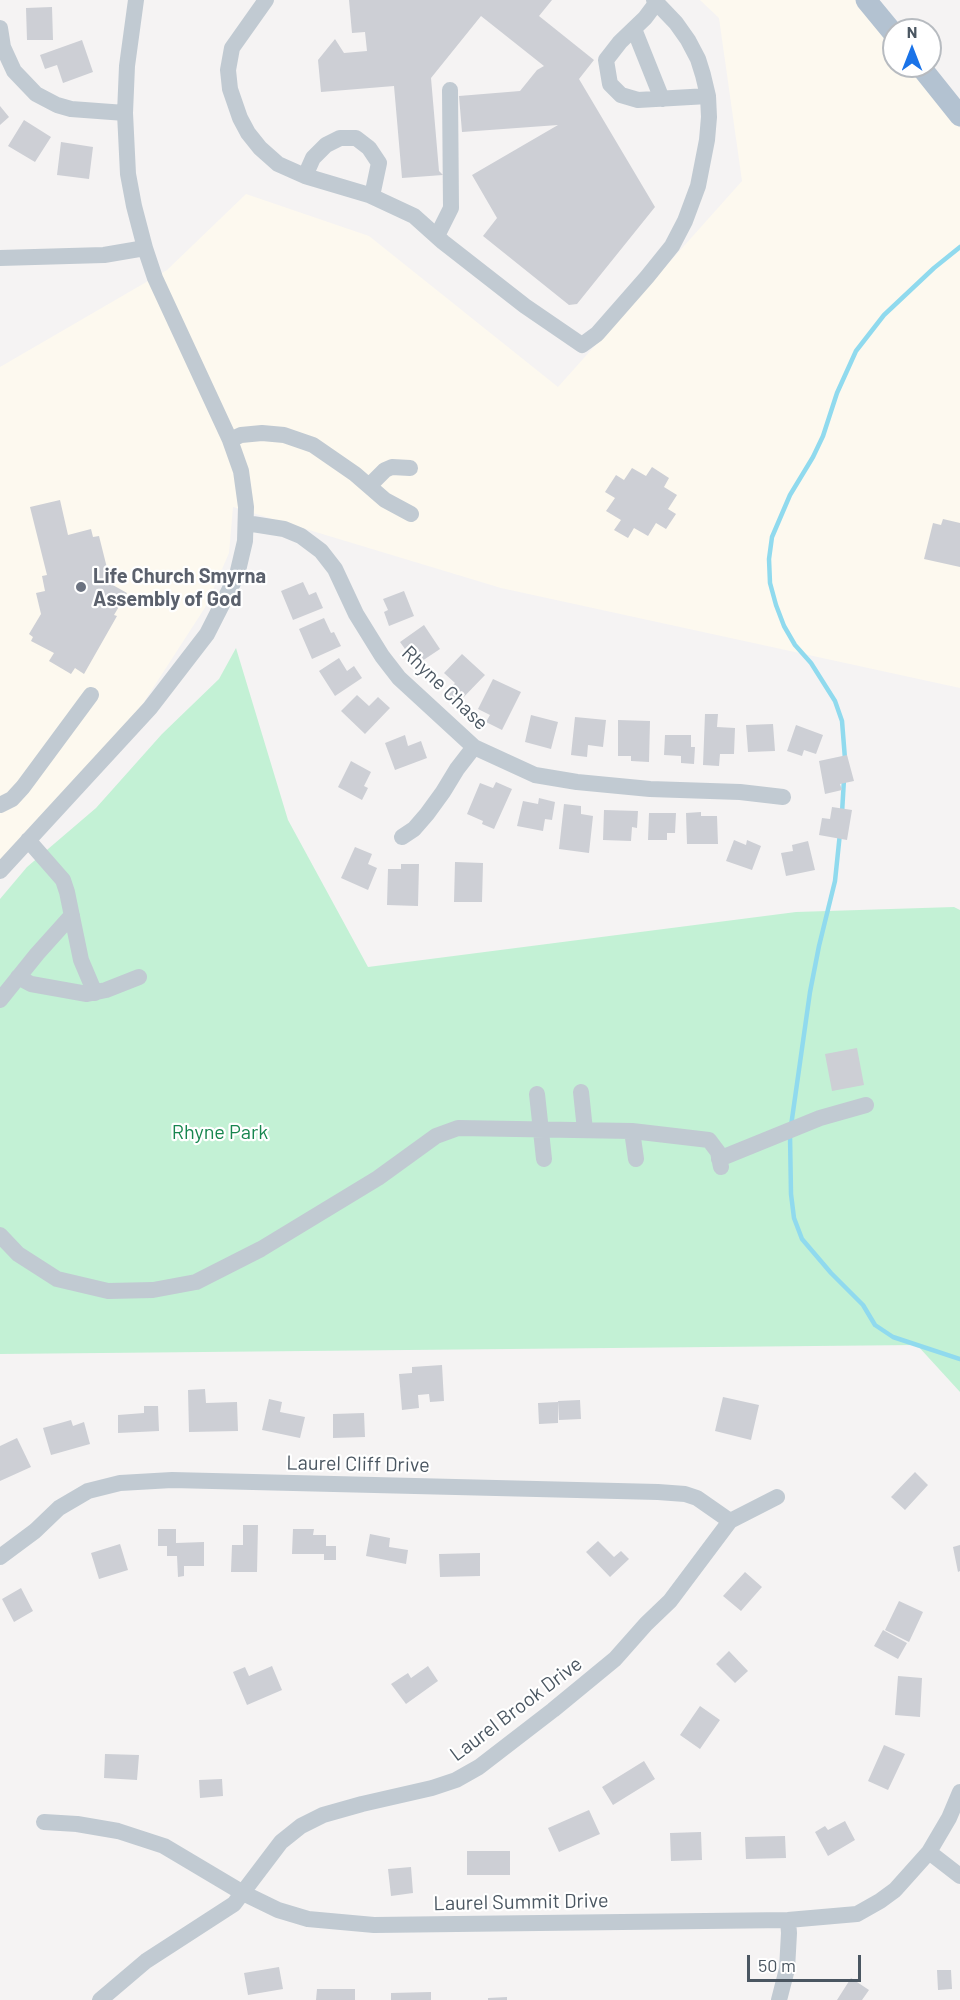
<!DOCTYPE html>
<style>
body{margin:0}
#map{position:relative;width:960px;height:2000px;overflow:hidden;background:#f5f3f3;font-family:Barlow,sans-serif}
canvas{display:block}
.north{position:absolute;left:882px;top:18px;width:60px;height:60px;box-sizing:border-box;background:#fff;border:2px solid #b7bbc0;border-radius:50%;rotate:0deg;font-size:16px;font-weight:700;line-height:24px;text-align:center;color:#4a5661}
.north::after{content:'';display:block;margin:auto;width:21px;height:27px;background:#1a73e8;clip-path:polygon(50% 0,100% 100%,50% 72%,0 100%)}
.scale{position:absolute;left:747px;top:1955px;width:114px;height:27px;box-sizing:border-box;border:3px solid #4a5661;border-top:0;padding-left:8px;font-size:18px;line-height:21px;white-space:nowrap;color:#4a5661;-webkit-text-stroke:4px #fff;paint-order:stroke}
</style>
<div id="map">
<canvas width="960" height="2000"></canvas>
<div class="north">N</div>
<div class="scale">50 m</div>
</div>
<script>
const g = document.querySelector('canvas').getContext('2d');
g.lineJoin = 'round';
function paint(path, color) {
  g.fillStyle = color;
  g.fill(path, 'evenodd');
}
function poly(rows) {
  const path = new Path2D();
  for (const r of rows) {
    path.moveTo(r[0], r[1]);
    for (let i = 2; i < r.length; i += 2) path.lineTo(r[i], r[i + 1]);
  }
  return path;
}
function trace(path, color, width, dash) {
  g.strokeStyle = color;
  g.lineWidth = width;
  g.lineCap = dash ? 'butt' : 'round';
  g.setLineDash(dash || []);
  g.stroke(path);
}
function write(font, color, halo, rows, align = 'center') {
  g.font = font + ' Barlow,sans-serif';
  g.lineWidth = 4.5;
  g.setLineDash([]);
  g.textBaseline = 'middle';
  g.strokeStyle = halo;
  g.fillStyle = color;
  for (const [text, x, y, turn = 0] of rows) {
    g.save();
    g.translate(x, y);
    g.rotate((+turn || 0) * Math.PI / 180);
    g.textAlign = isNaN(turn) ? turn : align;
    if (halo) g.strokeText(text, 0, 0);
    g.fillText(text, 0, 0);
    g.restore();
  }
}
const commercial = poly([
 [700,0,862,0,894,42,894,66,912,66,960,128,960,688,501,588,233,507,229,553,206,606,142,705,0,866,0,367,167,270,246,194,369,236,558,387,742,181,719,18]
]);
const green = poly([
 [236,648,288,820,368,967,796,912,954,907,960,910,960,1392,917,1345,0,1354,0,899,27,867,96,808,162,734,219,679]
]);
const stream = poly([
 [845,759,842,721,835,701,811,663,795,645,784,626,776,605,770,583,769,559,772,537,790,495,813,457,823,436,837,393,856,351,884,315,934,268,960,247],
 [842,813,844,779],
 [791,1126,810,992,819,946,835,881,840,833],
 [790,1135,791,1194,794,1218,802,1239,831,1273,863,1305,875,1325,893,1337,960,1359]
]);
const building = poly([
 [349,0,552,0,539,16,594,60,579,79,655,207,577,304,569,305,483,236,497,218,472,175,558,125,462,132,459,96,520,91,537,70,544,66,481,16,431,78,439,171,443,175,402,178,394,86,321,92,318,60,335,39,344,53,367,51,365,32,352,33],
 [52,7,53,40,27,40,26,8],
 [82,40,93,72,63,83,57,65,45,69,40,55],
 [0,106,9,117,0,125],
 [24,120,51,137,35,162,8,146],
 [61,142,93,147,89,179,57,175],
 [652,467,669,478,664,487,677,495,668,509,676,514,666,529,656,523,648,536,634,528,628,538,614,530,621,520,606,511,615,498,605,492,616,475,624,480,632,468,646,476],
 [60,500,68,535,91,529,93,537,99,536,111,584,127,593,114,615,117,616,84,674,75,668,71,674,49,661,54,653,31,641,33,637,29,634,41,614,36,593,45,591,42,576,47,575,30,507],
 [943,519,960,523,960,567,924,559,933,523,941,525],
 [303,582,309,595,316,592,323,608,293,620,281,591],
 [404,591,414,616,389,626,384,612,388,610,383,599],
 [324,618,331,633,334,632,341,646,312,659,299,629],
 [424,625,440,649,422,661,415,652,410,656,400,642],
 [462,654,485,675,458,703,446,692,455,683,444,673],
 [339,658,347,671,354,666,362,678,335,696,319,671],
 [493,679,521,692,502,730,486,722,490,715,478,709],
 [357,695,369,706,378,697,390,708,365,734,341,711],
 [705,714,718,714,717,727,735,728,734,754,720,754,719,766,703,765],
 [531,715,558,722,551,749,525,742],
 [575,717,606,720,603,747,588,745,587,757,571,755],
 [618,720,650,721,649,762,631,761,631,756,618,756],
 [773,724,775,751,748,752,746,725],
 [796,725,823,735,816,754,804,750,802,756,787,751],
 [405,735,408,746,421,741,427,758,395,770,385,743],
 [665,735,691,735,691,747,695,747,694,764,681,763,681,756,664,755],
 [847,755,854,781,840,784,842,790,825,794,819,761],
 [351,761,371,772,364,786,368,788,362,800,338,787],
 [496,782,512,789,494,829,482,824,483,821,467,814,480,783,493,788],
 [539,798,555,802,552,820,545,819,543,831,517,826,523,801,538,804],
 [564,804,581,806,581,814,593,816,589,853,559,849],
 [832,807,852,810,847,840,819,835,822,818,830,819],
 [604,810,638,811,637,828,632,827,631,841,603,840],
 [701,812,701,816,717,816,718,844,687,844,686,813],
 [649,813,676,813,675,833,667,833,667,840,648,840],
 [734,840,746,845,747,840,761,846,752,870,726,861],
 [808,841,815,870,786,876,781,853,793,851,792,845],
 [355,847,372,854,368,864,377,868,368,890,341,878],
 [455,862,483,863,482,902,454,902],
 [401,864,419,864,418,906,387,905,388,869,401,869],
 [857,1048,864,1085,832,1091,825,1054],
 [442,1365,444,1401,430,1402,429,1394,418,1395,419,1408,402,1410,399,1374,412,1373,412,1367],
 [205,1389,206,1403,237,1402,238,1431,189,1432,188,1390],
 [723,1397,759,1405,751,1440,715,1431],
 [269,1399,282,1402,280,1412,305,1417,300,1438,262,1430],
 [580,1400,581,1419,559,1420,558,1401],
 [558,1402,558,1423,539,1424,538,1403],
 [144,1406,158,1406,159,1431,118,1433,118,1415,144,1413],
 [364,1413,365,1437,333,1438,333,1414],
 [71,1420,73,1426,84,1422,90,1444,51,1455,43,1428],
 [17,1438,31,1467,0,1481,0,1446],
 [915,1472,928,1485,905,1510,891,1497],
 [243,1525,258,1525,257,1572,231,1572,232,1545,243,1545],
 [158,1529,176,1529,176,1543,204,1542,204,1566,184,1566,184,1576,178,1577,177,1556,167,1556,167,1546,158,1546],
 [293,1529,314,1529,313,1535,326,1535,326,1546,336,1546,336,1560,324,1560,324,1554,292,1554],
 [370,1534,390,1538,389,1547,408,1550,406,1564,366,1556],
 [598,1541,614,1557,621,1551,629,1559,610,1577,586,1552],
 [120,1544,128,1570,99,1579,91,1553],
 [960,1545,960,1571,958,1572,953,1547],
 [480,1553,480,1576,440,1577,439,1554],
 [745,1572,762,1587,741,1611,723,1596],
 [21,1588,33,1611,14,1622,2,1599],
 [899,1601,923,1612,909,1642,885,1630],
 [883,1630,907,1643,898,1659,874,1646],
 [729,1651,748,1671,735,1683,716,1664],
 [272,1666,282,1690,247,1705,233,1672,245,1667,249,1676],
 [428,1666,438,1681,406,1704,391,1684,408,1673,411,1678],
 [898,1676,922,1678,920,1717,895,1715],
 [700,1706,720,1720,700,1749,680,1735],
 [884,1745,905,1754,888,1790,868,1781],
 [105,1754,139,1755,137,1780,104,1778],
 [644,1761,655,1779,613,1805,602,1787],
 [222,1779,223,1796,200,1798,199,1780],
 [589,1810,600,1834,559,1852,548,1828],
 [845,1821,855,1840,828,1856,815,1832,825,1826,828,1830],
 [701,1832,702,1860,671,1861,670,1833],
 [785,1836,786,1858,746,1859,745,1837],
 [467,1851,510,1851,510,1875,467,1875],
 [411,1867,413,1893,391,1896,388,1869],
 [279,1967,283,1989,248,1995,244,1973],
 [937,1970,951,1970,952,1989,938,1990],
 [851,1978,869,1990,862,2000,837,2000],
 [317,1989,355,1989,355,2000,316,2000],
 [431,1992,431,2000,391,2000,391,1993],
 [507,1997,507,2000,488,2000,488,1998]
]);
const minor = poly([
 [266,0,232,48,228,70,230,89,240,118,248,133,260,148,278,164,305,176,369,195,414,216,443,242,525,306,582,345,597,334,647,277,672,246,685,221,698,186,707,140,709,117,708,96,703,75,698,59,688,40,676,23,654,0],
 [657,2,645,18,620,42,606,60,610,84,621,95,638,100,708,96],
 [0,28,3,47,14,71,36,94,57,105,71,109,125,113],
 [634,29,662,99],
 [305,176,313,158,326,145,340,138,356,138,369,148,379,163,372,196],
 [437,236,451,208,450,90],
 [0,258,104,255,145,248],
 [230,440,241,435,262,433,284,435,313,445,355,474,385,500,411,514],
 [369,486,385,470,392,467,410,468],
 [246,523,284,529,301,536,321,551,335,569,356,614,382,656,399,678,474,747,535,775,577,782,650,789,740,792,783,797],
 [0,805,12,799,23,787,91,695],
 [402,837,414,829,427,814,443,792,457,769,474,747],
 [28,840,63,880,67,892,81,960,95,993],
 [0,871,150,708,207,634,237,575,245,541,246,507,241,471,230,440,155,278,145,248,134,206,128,174,125,113,127,66,136,0],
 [18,977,31,984,87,994,106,990,139,977],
 [0,1000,37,954,72,915],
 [581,1092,585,1130],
 [537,1094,544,1159],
 [632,1131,636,1159],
 [719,1159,820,1118,866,1105],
 [0,1235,18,1254,57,1279,108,1291,153,1290,196,1282,261,1249,378,1178,436,1136,458,1128,632,1131,709,1140,718,1152,721,1167],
 [0,1557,35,1531,59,1508,88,1491,120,1483,172,1480,658,1492,685,1494,697,1498,730,1521],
 [44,1822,77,1824,118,1831,164,1846,243,1893,278,1910,308,1919,374,1925,788,1920,857,1914,880,1901,895,1890,929,1852,949,1818,960,1792],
 [929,1852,960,1876],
 [100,2000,146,1961,234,1904,281,1842,301,1826,323,1815,362,1804,432,1788,456,1780,479,1767,553,1710,615,1659,646,1624,670,1601,730,1521,777,1497],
 [779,2000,787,1969,789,1933,788,1920]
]);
const major = poly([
 [866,0,894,34],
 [920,66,960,116]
]);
const markers = [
 [81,587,6,"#6b7280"]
];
const worshipNames = [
 ["Life Church Smyrna",93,576],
 ["Assembly of God",93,599]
];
const streetNames = [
 ["Rhyne Chase",445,688,44],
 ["Laurel Cliff Drive",358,1464,1],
 ["Laurel Brook Drive",516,1709,-37],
 ["Laurel Summit Drive",521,1902,-1]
];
const parkNames = [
 ["Rhyne Park",220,1132]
];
paint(commercial, '#fdf9ef');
paint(green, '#c3f1d5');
trace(stream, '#90daee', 4.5);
paint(building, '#cdcfd5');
trace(minor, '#c1cad2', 16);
trace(major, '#b3c2d1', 21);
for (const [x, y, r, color] of markers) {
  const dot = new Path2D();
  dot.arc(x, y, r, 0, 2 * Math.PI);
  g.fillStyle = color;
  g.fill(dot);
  trace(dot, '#fff', 2);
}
write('bold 20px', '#5b616d', '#fff', worshipNames, 'left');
write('20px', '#4a5661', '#fff', streetNames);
write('20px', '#17864f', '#fff', parkNames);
</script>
